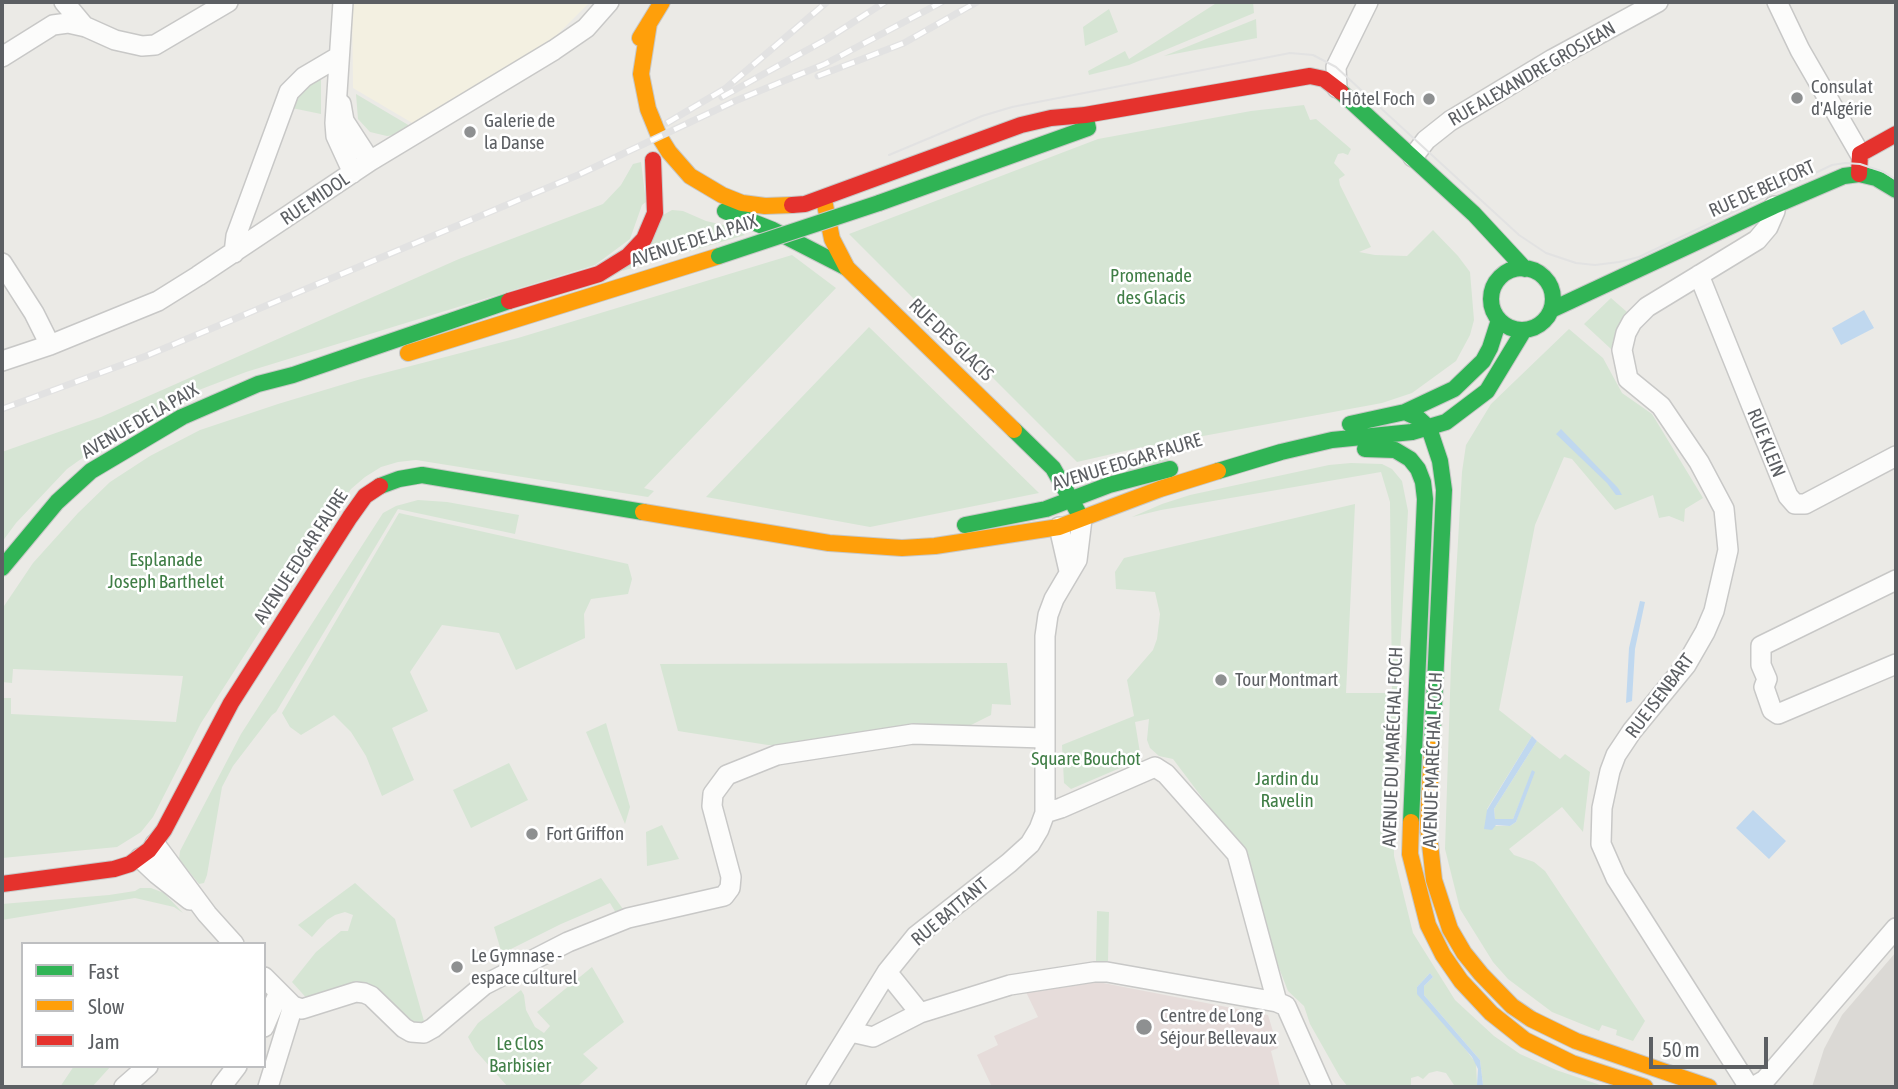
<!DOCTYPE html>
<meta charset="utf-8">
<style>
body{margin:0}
#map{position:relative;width:1898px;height:1089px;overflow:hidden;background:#ebeae6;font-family:"Asap Condensed",sans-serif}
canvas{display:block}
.frame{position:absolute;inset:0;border:4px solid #5c5f63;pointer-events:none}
.legend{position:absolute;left:21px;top:942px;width:245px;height:126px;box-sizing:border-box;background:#fff;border:2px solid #bebfc1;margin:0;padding:9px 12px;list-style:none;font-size:21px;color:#5c5f63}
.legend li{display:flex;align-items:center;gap:14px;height:35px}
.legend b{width:35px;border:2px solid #bebfc1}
.scale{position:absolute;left:1649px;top:1037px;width:119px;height:32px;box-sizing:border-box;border:4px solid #5c5f63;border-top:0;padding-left:9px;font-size:21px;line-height:24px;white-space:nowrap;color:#5c5f63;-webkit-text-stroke:5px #fff;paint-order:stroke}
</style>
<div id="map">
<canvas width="1898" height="1089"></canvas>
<div class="frame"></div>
<ul class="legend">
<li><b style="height:9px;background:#30b455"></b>Fast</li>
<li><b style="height:9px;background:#ff9f0a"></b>Slow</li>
<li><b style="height:9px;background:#e5322d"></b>Jam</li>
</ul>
<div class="scale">50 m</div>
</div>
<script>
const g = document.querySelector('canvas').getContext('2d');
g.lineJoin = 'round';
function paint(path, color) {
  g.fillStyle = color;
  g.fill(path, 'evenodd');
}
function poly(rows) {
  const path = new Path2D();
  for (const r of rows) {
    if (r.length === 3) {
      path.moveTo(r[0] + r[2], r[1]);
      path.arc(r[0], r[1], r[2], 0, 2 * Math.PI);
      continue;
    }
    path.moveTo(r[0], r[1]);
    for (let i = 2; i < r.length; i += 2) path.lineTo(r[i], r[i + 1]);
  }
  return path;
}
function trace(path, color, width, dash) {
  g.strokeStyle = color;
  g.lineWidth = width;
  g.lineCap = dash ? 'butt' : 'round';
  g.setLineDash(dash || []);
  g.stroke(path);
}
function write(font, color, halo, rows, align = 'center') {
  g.font = font + ' "Asap Condensed",sans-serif';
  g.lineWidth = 5;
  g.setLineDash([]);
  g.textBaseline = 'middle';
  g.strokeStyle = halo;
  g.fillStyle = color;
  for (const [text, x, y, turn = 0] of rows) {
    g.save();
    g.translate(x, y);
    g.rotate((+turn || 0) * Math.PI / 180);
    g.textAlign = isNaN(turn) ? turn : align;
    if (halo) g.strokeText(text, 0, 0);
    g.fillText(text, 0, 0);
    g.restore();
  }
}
const commercial = poly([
 [352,2,590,2,557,35,532,54,414,124,353,88]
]);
const education = poly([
 [1896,952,1896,1087,1812,1087,1824,1049,1842,1015]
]);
const medical = poly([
 [1098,982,1268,1015,1278,1048,1271,1051,1280,1087,992,1087,977,1055,998,1045,994,1036,1038,1017,1026,992]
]);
const green = poly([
 [1218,2,1253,2,1254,13,1129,65,1089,75,1088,71,1125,51,1129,59],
 [1109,9,1118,32,1085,46,1083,27],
 [1256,19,1257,38,1164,56],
 [321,77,321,114,287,107,296,94],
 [356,94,410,126,395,135,387,136,370,132,358,119],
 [1304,105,1310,120,1316,119,1351,149,1348,155,1343,153,1338,154,1334,163,1345,175,1339,179,1340,185,1371,247,1359,252,1375,255,1407,256,1433,230,1458,256,1470,272,1474,320,1470,335,1456,361,1412,393,1382,403,1138,448,1077,462,849,234,1098,139,1251,111],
 [641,162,646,202,642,205,630,239,595,265,246,372,191,393,123,429,67,469,16,523,2,542,2,452,101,417,459,259,603,204,621,185,633,164],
 [672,210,683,211,706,221,732,227,745,235,622,271,663,215],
 [792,255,836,288,644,488,654,491,648,497,416,460,398,462,381,467,365,477,351,489,201,723,153,817,141,832,117,847,2,858,2,698,11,698,11,714,176,722,183,676,13,669,12,683,2,682,2,609,33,563,78,513,110,482,150,456,200,430,278,404,361,379,518,338],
 [1611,298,1627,312,1617,330,1611,349,1584,324],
 [869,327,1039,493,870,527,706,497],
 [1569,329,1603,358,1622,393,1652,414,1703,498,1685,509,1684,522,1669,516,1659,518,1653,495,1615,510,1572,459,1564,457,1535,525,1499,710,1532,736,1487,809,1493,826,1510,826,1516,822,1533,770,1513,819,1495,819,1494,809,1537,741,1560,759,1565,754,1590,772,1583,832,1562,807,1509,849,1514,855,1534,862,1545,871,1645,1021,1633,1041,1616,1035,1617,1030,1602,1025,1599,1031,1552,1012,1508,979,1493,962,1460,909,1445,849,1451,663,1462,472,1466,445,1491,404],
 [1166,451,1169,462,1102,481,1097,475,1098,466,1104,463],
 [1351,463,1382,464,1392,469,1402,481,1408,511,1393,779,1394,856,1413,933,1455,1000,1494,1036,1520,1054,1556,1070,1606,1087,1493,1087,1492,1085,1483,1085,1480,1060,1424,995,1424,986,1433,977,1430,973,1417,987,1476,1063,1477,1085,1454,1085,1446,1073,1437,1071,1429,1073,1423,1079,1418,1076,1411,1078,1411,1087,1348,1087,1340,1077,1310,1024,1304,1006,1288,991,1265,932,1241,849,1173,759,1159,756,1150,748,1147,740,1149,719,1135,722,1141,759,1071,789,1064,783,1062,745,1134,716,1127,680,1153,650,1157,639,1160,614,1155,592,1116,589,1115,572,1124,558,1355,504,1346,693,1392,693,1390,502,1381,472,1161,510,1132,517,1162,504,1190,495,1329,465],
 [418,500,447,502,519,515,515,534,398,509,276,712,272,715,233,766,222,787,207,875,204,883,199,884,179,859,180,851,241,734,383,513,396,506],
 [399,513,628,564,632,579,628,594,591,599,584,614,585,638,516,670,499,633,442,625,410,672,428,711,392,728,414,780,382,796,366,756,351,732,334,715,301,735,290,727,282,713],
 [1007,663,1011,705,992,704,991,715,961,730,805,746,768,745,678,731,660,664],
 [606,723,630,807,625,824,586,732],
 [509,763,528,800,471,828,453,790],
 [662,825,679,859,647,866,646,832],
 [601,878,625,912,616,913,610,903,561,924,509,950,514,963,497,968,504,961,494,927],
 [355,883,395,919,424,1021,420,1027,410,1026,374,992,310,1002,292,982,316,952,341,931,348,931,353,915,345,912,335,915,327,920,312,937,298,925],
 [140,888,151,888,164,893,183,913,174,907,135,898,2,920,2,904,109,895,135,891],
 [1097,911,1109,912,1108,961,1096,961],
 [592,967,624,1022,583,1054,598,1068,577,1087,508,1087,475,1050,468,1037,478,1023,521,990,524,995,526,1010,535,1027,544,1033,550,1026,537,1012],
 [74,1066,111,1066,92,1087,60,1087]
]);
const water = poly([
 [1864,310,1874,328,1841,345,1832,328],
 [1561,429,1618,488,1622,495,1616,495,1607,483,1556,434],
 [1640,601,1645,602,1635,649,1632,701,1626,703,1629,648],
 [1532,736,1537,741,1494,809,1495,819,1513,819,1532,770,1535,772,1516,822,1510,826,1496,825,1492,830,1484,829,1487,810],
 [1753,810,1786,841,1769,859,1736,828],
 [1430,973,1433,977,1424,986,1424,995,1480,1060,1483,1085,1493,1085,1493,1087,1454,1087,1454,1085,1477,1085,1478,1069,1472,1057,1417,994,1417,987]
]);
const street = poly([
 [64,2,85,27],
 [343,2,335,123,336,136,353,173],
 [1777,2,1800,50,1860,154],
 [2,57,53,25,68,23,86,27,115,40,142,46,155,45,228,2],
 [1337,88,1336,67,1368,2],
 [341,104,344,121,370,161],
 [1413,157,1426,140,1450,121,1553,59,1658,2],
 [234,253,236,236,289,92,304,77,338,57],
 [2,263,34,313,50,345],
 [1699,275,1788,496,1795,504,1805,504,1896,456],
 [2,361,50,345,158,301,198,276,370,161,554,50,586,28,609,2],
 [1059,527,1069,571],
 [1896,580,1761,646,1761,665,1767,679,1764,687,1772,710,1778,714,1896,664],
 [1045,813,1061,808,1155,767,1166,774,1237,854,1277,1002],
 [155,844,207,914,234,944],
 [140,858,157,874,190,900],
 [887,972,920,1013],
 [264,977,293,1006,302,1009,356,992,364,993,371,996,404,1028,411,1032,424,1033,433,1028,484,985,568,942,628,918,724,896,730,888,731,877,712,806,713,794,727,775,777,755,913,734,1044,738],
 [264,1027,279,992],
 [851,1032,873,1037,920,1013,1010,985,1094,972,1107,972,1277,1002,1286,1006,1322,1087],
 [124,1087,148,1066],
 [221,1087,237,1066],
 [268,1087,293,1006],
 [816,1087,887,972,916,936,1009,863,1030,844,1039,829,1045,813,1045,636,1048,615,1054,599,1077,560,1082,519],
 [1749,1087,1616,878,1601,844,1602,808,1610,771,1616,755,1632,731,1686,665,1705,632,1714,611,1728,550,1724,509,1699,462,1661,406,1628,379,1622,350,1626,333,1632,322,1647,307,1757,240,1768,227,1775,211,1774,206],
 [1753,1087,1765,1080,1896,928]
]);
const fast = poly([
 [1341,92,1474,214,1525,269],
 [879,203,1088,128,1085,115],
 [725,211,773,230,847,268],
 [1522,299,31],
 [1551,310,1774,206,1844,176,1859,174,1876,178,1896,190],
 [1405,412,1418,418,1429,428,1440,461,1444,490,1432,749],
 [1350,424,1405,412,1454,389,1483,361,1490,348,1499,320],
 [1014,430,1053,468,1079,514],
 [1365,449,1395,450,1410,459,1418,469,1423,482,1425,499,1411,822],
 [1218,471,1281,452,1332,440,1412,432,1446,422,1487,391,1524,330],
 [380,486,399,479,422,475,643,512],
 [965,525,1046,509,1109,485,1170,469],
 [2,568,57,502,91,471,182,417,258,384,293,375,509,301]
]);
const slow = poly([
 [649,23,641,74,648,109,659,136,669,152,690,176,722,195,742,203,765,206,792,205],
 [640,38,662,2],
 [824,200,832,239,847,268,1014,430],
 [408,353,719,256],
 [643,512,829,543,902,548,935,546,1059,527,1160,489,1218,471],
 [1432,749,1428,826,1434,880,1450,929,1464,953,1481,974,1512,1006,1531,1019,1576,1041,1709,1087],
 [1411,822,1410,854,1428,925,1443,955,1461,981,1491,1013,1525,1040,1572,1063,1645,1087]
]);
const jam = poly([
 [1859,174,1860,154,1896,134],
 [792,205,805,204,1021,125,1051,118,1085,115,1310,76,1324,79,1341,92],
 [509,301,599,274,628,256,644,239,655,213,653,160],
 [2,884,114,869,130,864,149,850,164,830,231,703,350,517,365,496,380,486]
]);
const tram = poly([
 [889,155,982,116,1012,107,1290,53,1313,55,1336,67,1519,235,1546,253,1576,263,1595,265,1619,262,1639,257,1832,165,1845,163,1860,164,1884,172,1896,180]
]);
const rail = poly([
 [818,76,904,43,977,2],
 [722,97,827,39,885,2],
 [667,123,726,88,827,2],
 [2,409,146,356,578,175,735,101,825,64,942,2]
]);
const fastBridge = poly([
 [719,256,879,203]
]);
const markers = [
 [1797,98,7,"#8e9091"],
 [1429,99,7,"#8e9091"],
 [470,132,7,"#8e9091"],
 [1221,680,7,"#8e9091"],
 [532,834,7,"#8e9091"],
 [457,967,7,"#8e9091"],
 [1144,1027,9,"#8e9091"]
];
const streetNames = [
 ["RUE ALEXANDRE GROSJEAN",1532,74,-30],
 ["RUE DE BELFORT",1762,189,-24],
 ["RUE MIDOL",315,199,-34],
 ["AVENUE DE LA PAIX",694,241,-18],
 ["RUE DES GLACIS",951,340,44],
 ["AVENUE DE LA PAIX",140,421,-30],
 ["RUE KLEIN",1766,443,68],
 ["AVENUE EDGAR FAURE",1127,462,-17],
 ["AVENUE EDGAR FAURE",301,557,-57],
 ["RUE ISENBART",1660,696,-53],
 ["AVENUE DU MARÉCHAL FOCH",1393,747,-88],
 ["AVENUE MARÉCHAL FOCH",1433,760,-88],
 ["RUE BATTANT",950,912,-40]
];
const poiNames = [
 ["Consulat",1811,87],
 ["d'Algérie",1811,109],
 ["Hôtel Foch",1415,99,"right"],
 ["Galerie de",484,121],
 ["la Danse",484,143],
 ["Tour Montmart",1235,680],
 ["Fort Griffon",546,834],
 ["Le Gymnase -",471,956],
 ["espace culturel",471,978],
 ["Centre de Long",1160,1016],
 ["Séjour Bellevaux",1160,1038]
];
const parkNames = [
 ["Promenade",1151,276],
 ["des Glacis",1151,298],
 ["Esplanade",166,560],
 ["Joseph Barthelet",166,582],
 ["Square Bouchot",1086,759],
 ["Jardin du",1287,779],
 ["Ravelin",1287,801],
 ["Le Clos",520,1044],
 ["Barbisier",520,1066]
];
paint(commercial, '#f3f0e1');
paint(education, '#dbd9d5');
paint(medical, '#e6dcda');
paint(green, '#d6e5d4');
paint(water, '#c0d8ef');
trace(street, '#c8c8c7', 22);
trace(fast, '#c8c8c7', 18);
trace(slow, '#c8c8c7', 18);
trace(jam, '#c8c8c7', 18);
trace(street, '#fcfcfb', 19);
trace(fast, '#30b455', 16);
trace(slow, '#ff9f0a', 16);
trace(jam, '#e5322d', 16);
trace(tram, '#e2e2e2', 2);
trace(rail, '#e2e2e2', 7);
trace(rail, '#fff', 4.5, [13]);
trace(fastBridge, '#c8c8c7', 18, []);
trace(fastBridge, '#30b455', 16);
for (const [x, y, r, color] of markers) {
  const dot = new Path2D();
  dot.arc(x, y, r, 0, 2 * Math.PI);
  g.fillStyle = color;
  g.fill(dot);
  trace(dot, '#fff', 2.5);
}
write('19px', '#5c5f63', '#fff', streetNames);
write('19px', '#5c5f63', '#fff', poiNames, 'left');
write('19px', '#407e46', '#fff', parkNames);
</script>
